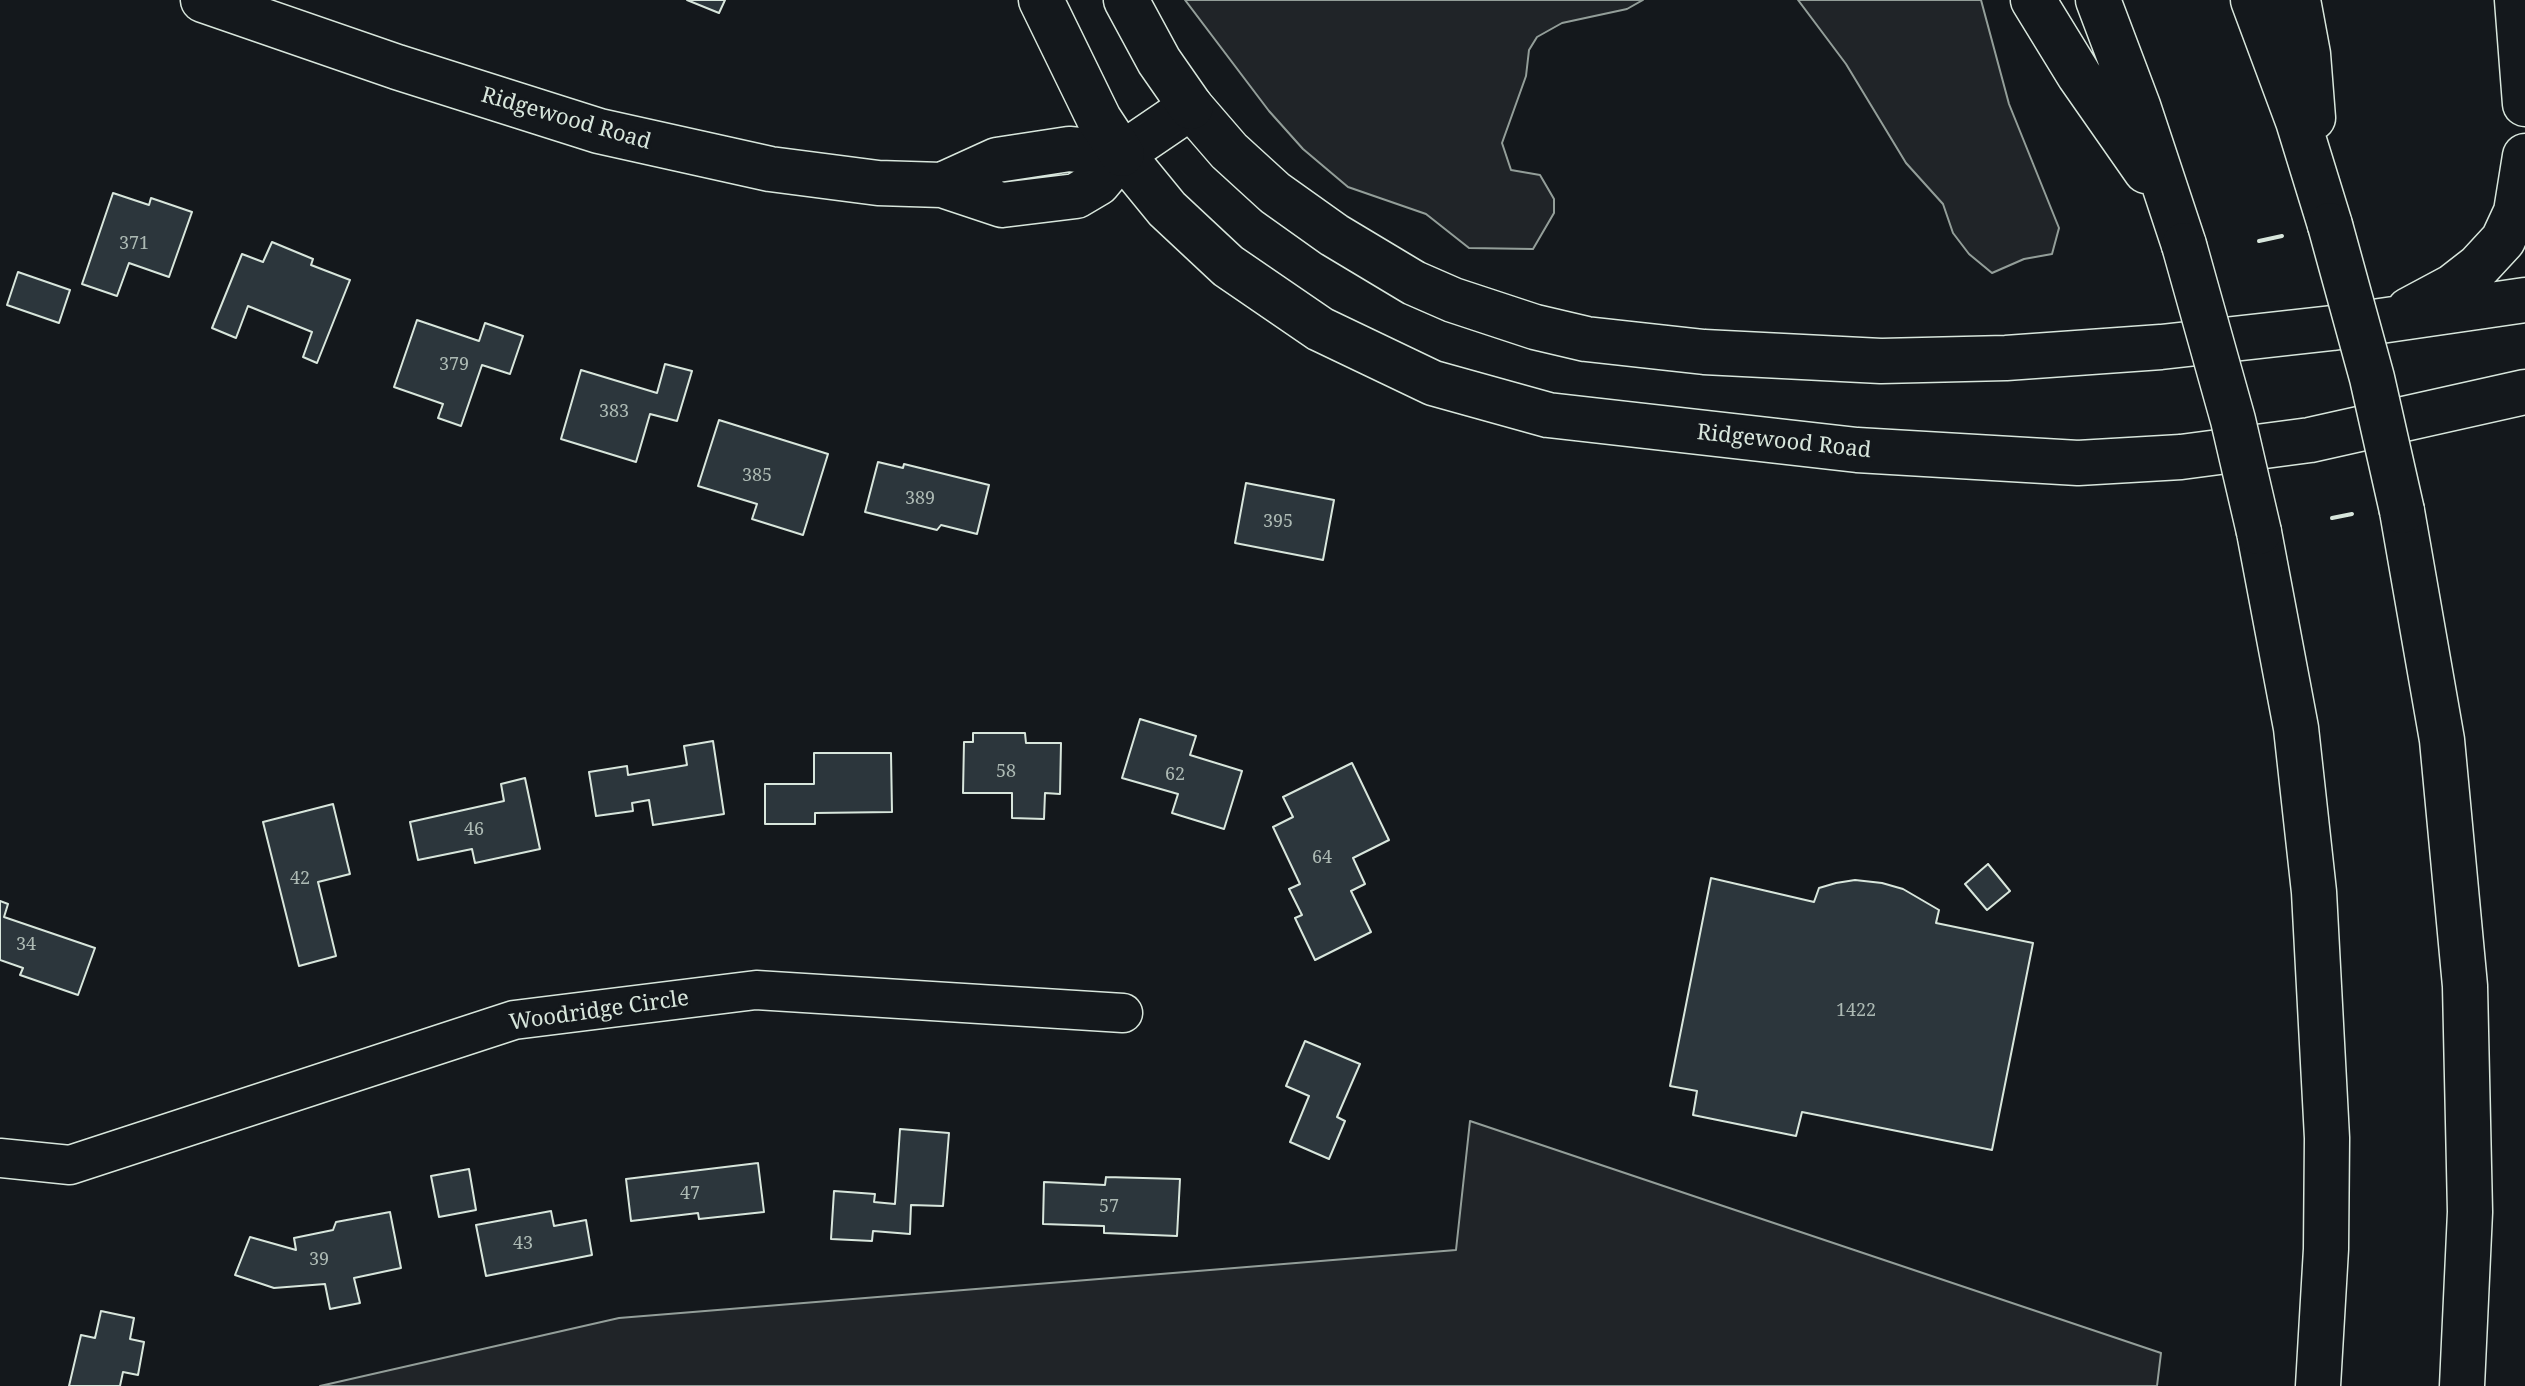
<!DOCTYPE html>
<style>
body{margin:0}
canvas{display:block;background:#14181c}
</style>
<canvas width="2525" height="1386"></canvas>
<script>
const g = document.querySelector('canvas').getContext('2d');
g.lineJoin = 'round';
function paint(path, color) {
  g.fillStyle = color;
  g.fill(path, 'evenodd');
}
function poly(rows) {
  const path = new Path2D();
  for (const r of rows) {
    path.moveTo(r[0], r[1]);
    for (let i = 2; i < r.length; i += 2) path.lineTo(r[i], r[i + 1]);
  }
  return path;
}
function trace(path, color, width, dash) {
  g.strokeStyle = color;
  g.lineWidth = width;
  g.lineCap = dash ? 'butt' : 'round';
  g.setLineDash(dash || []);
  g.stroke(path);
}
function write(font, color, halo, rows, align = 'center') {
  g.font = font + ' "Noto Serif",serif';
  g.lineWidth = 6;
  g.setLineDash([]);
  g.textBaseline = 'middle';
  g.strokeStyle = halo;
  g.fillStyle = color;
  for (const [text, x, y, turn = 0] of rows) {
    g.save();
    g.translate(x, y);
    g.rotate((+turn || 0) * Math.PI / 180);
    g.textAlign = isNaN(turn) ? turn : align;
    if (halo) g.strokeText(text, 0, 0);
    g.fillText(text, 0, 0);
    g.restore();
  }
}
const green = poly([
 [1185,0,1643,0,1627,9,1562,23,1537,37,1529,50,1526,76,1502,143,1511,170,1540,175,1554,199,1554,213,1533,249,1469,248,1426,214,1348,187,1303,149,1269,111,1185,0],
 [1798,0,1981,0,2009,104,2059,228,2052,254,2024,259,1992,273,1969,254,1953,233,1943,204,1906,163,1846,64,1798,0],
 [1470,1121,2161,1353,2157,1386,320,1386,619,1318,1456,1250,1470,1121]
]);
const building = poly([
 [687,0,725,0,719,13,687,0],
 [113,193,149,205,151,198,192,212,169,277,129,263,117,296,82,284,113,193],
 [272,242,313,259,311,265,350,280,317,363,303,357,312,332,248,306,236,338,212,328,242,254,263,262,272,242],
 [18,272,70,290,59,323,7,305,18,272],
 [417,320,479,341,485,323,523,336,510,374,482,365,461,426,438,418,443,404,394,387,417,320],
 [665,364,692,371,677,421,650,414,636,462,561,439,581,370,657,393,665,364],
 [719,420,828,454,803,535,752,519,757,504,698,486,719,420],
 [878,462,903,468,904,464,989,485,977,534,941,525,937,530,865,512,878,462],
 [1246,483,1334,500,1323,560,1235,543,1246,483],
 [1140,719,1196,736,1190,755,1242,771,1224,829,1172,813,1178,794,1122,778,1140,719],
 [973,733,1025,733,1026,743,1061,743,1060,794,1045,793,1044,819,1012,818,1012,793,963,793,964,742,973,742,973,733],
 [713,741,724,814,653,825,649,800,632,803,633,811,596,816,589,772,627,766,628,775,687,765,684,746,713,741],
 [814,753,891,753,892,812,815,813,815,824,765,824,765,784,814,784,814,753],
 [1352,763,1389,840,1353,858,1365,884,1351,891,1371,932,1315,960,1295,918,1302,915,1289,889,1300,884,1273,827,1293,817,1283,797,1352,763],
 [525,778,540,849,475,863,472,849,418,860,410,822,504,801,501,784,525,778],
 [333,804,350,874,318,882,336,956,299,966,263,822,333,804],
 [1988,864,2010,891,1987,910,1965,884,1988,864],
 [1711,878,1814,902,1819,888,1836,883,1855,880,1882,883,1903,889,1939,910,1936,923,2033,943,1992,1150,1802,1112,1796,1136,1693,1115,1697,1091,1670,1086,1711,878],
 [0,901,8,904,4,917,95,948,78,995,20,975,23,968,0,960,0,901],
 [1305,1041,1360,1064,1337,1117,1345,1121,1329,1159,1290,1142,1309,1096,1286,1086,1305,1041],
 [900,1129,949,1133,943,1206,911,1205,910,1234,873,1231,872,1241,831,1239,834,1191,875,1194,874,1202,895,1204,900,1129],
 [758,1163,764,1212,699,1219,698,1213,631,1221,626,1179,758,1163],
 [469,1169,476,1210,439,1217,431,1176,469,1169],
 [1106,1177,1180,1179,1177,1236,1104,1233,1104,1226,1043,1224,1044,1182,1105,1185,1106,1177],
 [551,1211,554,1226,586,1220,592,1255,486,1276,476,1225,551,1211],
 [390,1212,401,1268,354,1278,360,1303,330,1309,325,1284,274,1288,235,1275,250,1237,296,1250,294,1238,333,1230,336,1222,390,1212],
 [101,1311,134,1318,130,1339,144,1342,138,1375,123,1372,120,1386,69,1386,81,1335,95,1338,101,1311]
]);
const minor = poly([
 [0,1158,70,1165,514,1020,756,990,1123,1013]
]);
const secondary = poly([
 [203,0,397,67,599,131,770,169,878,183,942,185,997,160,1069,149,1122,154,1167,209,1228,266,1320,329,1433,383,1548,415,1857,450,2078,463,2181,457,2310,440,2525,392],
 [2517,0,2525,104],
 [942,185,1002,205,1076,196,1098,183,1122,154,1191,107,1229,151,1275,193,1334,235,1414,283,1453,300,1535,327,1586,339,1704,352,1881,361,2006,358,2161,347,2332,328,2525,300],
 [2409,310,2452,287,2479,266,2503,240,2516,212,2525,156]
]);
const motorway = poly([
 [1041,0,1099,119,1122,154],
 [1126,0,1159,61,1191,107],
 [2033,0,2079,75,2146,171],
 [2098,0,2138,106,2184,245],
 [2253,0,2298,121,2330,225],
 [2298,0,2308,54,2313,118],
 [2402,511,2442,740,2465,986,2470,1212,2462,1386],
 [2259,532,2296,728,2314,892,2327,1138,2326,1249,2318,1386]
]);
const motorwayBridge = poly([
 [2330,225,2372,378,2402,511],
 [2184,245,2233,420,2259,532]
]);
const wall = poly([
 [2259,241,2282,236],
 [2332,518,2352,514]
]);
const numberNames = [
 ["371",134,244],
 ["379",454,365],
 ["383",614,412],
 ["385",757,476],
 ["389",920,499],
 ["395",1278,522],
 ["58",1006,772],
 ["62",1175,775],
 ["46",474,830],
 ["64",1322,858],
 ["42",300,879],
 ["34",26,945],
 ["1422",1856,1011],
 ["47",690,1194],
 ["57",1109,1207],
 ["43",523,1244],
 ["39",319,1260]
];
const streetNames = [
 ["Ridgewood Road",566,119,16],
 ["Ridgewood Road",1784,442,6],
 ["Woodridge Circle",599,1011,-8]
];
paint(green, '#202428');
trace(green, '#939e99', 2);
paint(building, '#2c363c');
trace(building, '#d8e6dc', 2);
trace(minor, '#d8e6dc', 41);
trace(secondary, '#d8e6dc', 47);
trace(motorway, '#d8e6dc', 47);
trace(minor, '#14181c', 38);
trace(secondary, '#14181c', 44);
trace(motorway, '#14181c', 44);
trace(motorwayBridge, '#d8e6dc', 47, []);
trace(motorwayBridge, '#14181c', 44);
trace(wall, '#d8e6dc', 4);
write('18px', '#adbab4', null, numberNames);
write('22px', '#d8e6dc', '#14181c', streetNames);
</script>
